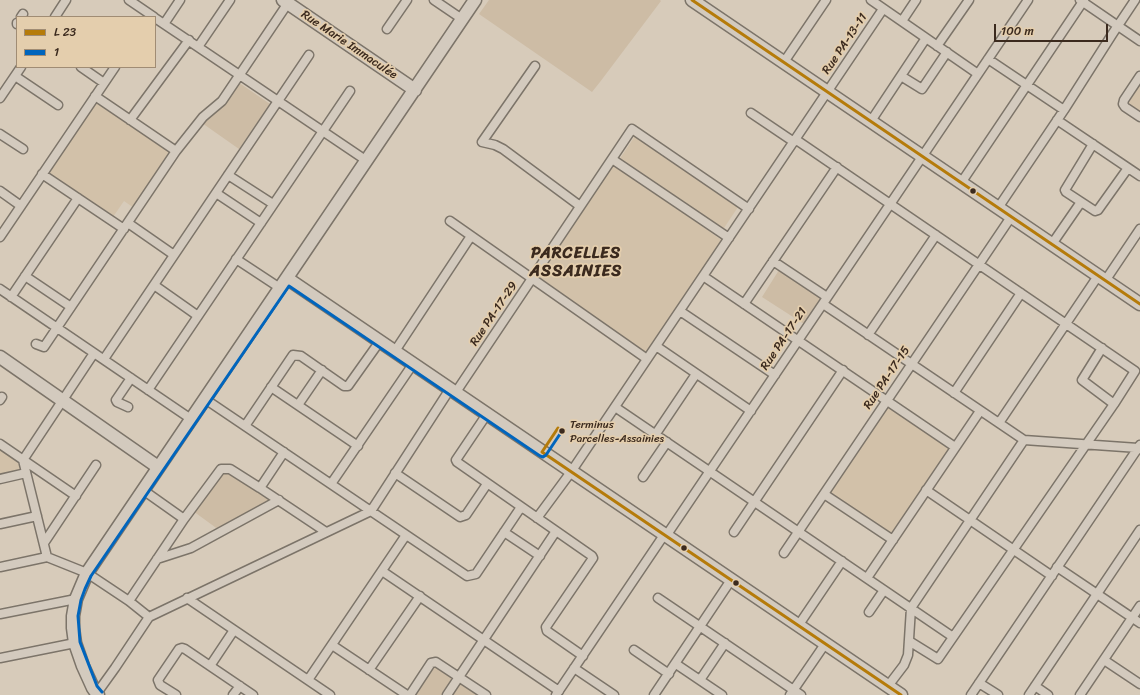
<!DOCTYPE html>
<meta charset="utf-8">
<style>
body{margin:0}
#map{position:relative;width:1140px;height:695px;overflow:hidden;background:#d7cbba;font-family:Sriracha,sans-serif}
canvas{display:block}
.legend{position:absolute;left:16px;top:16px;width:140px;height:52px;box-sizing:border-box;background:#e4cead;border:1px solid #a08c74;margin:0;padding:5px 7px;list-style:none;font-size:12px;color:#3b2a1e}
.legend li{display:flex;align-items:center;gap:8px;height:20px}
.legend b{width:20px;border:1px solid #a08c74}
.scale{position:absolute;left:994px;top:24px;width:114px;height:18px;box-sizing:border-box;border:2px solid #3b2a1e;border-top:0;padding-left:5px;font-size:12px;line-height:14px;white-space:nowrap;color:#3b2a1e;-webkit-text-stroke:3px #e4cead;paint-order:stroke}
</style>
<div id="map">
<canvas width="1140" height="695"></canvas>
<ul class="legend">
<li><b style="height:5px;background:#b57b0a"></b>L 23</li>
<li><b style="height:5px;background:#0065bd"></b>1</li>
</ul>
<div class="scale">100 m</div>
</div>
<script>
const g = document.querySelector('canvas').getContext('2d');
g.lineJoin = 'round';
function paint(path, color) {
  g.fillStyle = color;
  g.fill(path, 'evenodd');
}
function poly(rows) {
  const path = new Path2D();
  for (const r of rows) {
    path.moveTo(r[0], r[1]);
    for (let i = 2; i < r.length; i += 2) path.lineTo(r[i], r[i + 1]);
  }
  return path;
}
function trace(path, color, width, dash) {
  g.strokeStyle = color;
  g.lineWidth = width;
  g.lineCap = dash ? 'butt' : 'round';
  g.setLineDash(dash || []);
  g.stroke(path);
}
function write(font, color, halo, rows, align = 'center') {
  g.font = font + ' Sriracha,sans-serif';
  g.lineWidth = 3.5;
  g.setLineDash([]);
  g.textBaseline = 'middle';
  g.strokeStyle = halo;
  g.fillStyle = color;
  for (const [text, x, y, turn = 0] of rows) {
    g.save();
    g.translate(x, y);
    g.rotate((+turn || 0) * Math.PI / 180);
    g.textAlign = isNaN(turn) ? turn : align;
    if (halo) g.strokeText(text, 0, 0);
    g.fillText(text, 0, 0);
    g.restore();
  }
}
const built = poly([
 [1140,84,1140,112,1127,104],
 [95,100,171,152,134,208,124,201,113,217,46,172],
 [635,136,738,207,722,231,619,160],
 [612,163,723,241,646,353,535,277],
 [889,406,951,448,891,534,829,493],
 [0,448,17,460,21,471,0,475]
]);
const green = poly([
 [489,0,660,0,661,1,600,82,592,92,479,14],
 [232,78,270,104,239,149,202,123],
 [779,270,821,297,804,324,762,297],
 [223,470,273,501,219,530,193,511],
 [431,661,481,695,412,695]
]);
const street = poly([
 [129,0,154,17],
 [434,0,462,19],
 [871,0,978,74],
 [1080,0,1140,41],
 [21,17,23,14],
 [55,17,66,0],
 [155,18,367,161],
 [902,21,916,0],
 [17,23,17,24],
 [164,24,180,0],
 [387,29,407,0],
 [937,46,969,0],
 [198,47,230,0],
 [988,59,1064,110],
 [784,62,826,0],
 [535,66,482,142,495,145,503,149,580,206],
 [81,67,104,83],
 [15,76,58,105],
 [901,76,922,89,947,52],
 [1140,76,1124,100,1123,104,1125,107,1140,117],
 [95,96,176,151],
 [0,98,21,67],
 [751,113,794,142],
 [130,120,189,40],
 [1057,120,1140,176],
 [871,121,926,38],
 [0,134,23,149],
 [795,139,1135,371,1114,404,938,659,909,641],
 [1093,144,1065,190,1066,192,1095,211,1098,210,1128,168],
 [612,159,729,238],
 [42,174,124,229],
 [228,175,273,204],
 [961,183,1084,0],
 [0,191,21,206],
 [216,193,261,223],
 [998,208,1064,110,1113,33,1135,0],
 [450,221,647,359],
 [128,223,174,255],
 [0,237,115,67],
 [1052,244,1081,202],
 [236,259,280,288],
 [773,261,827,297],
 [25,276,71,307],
 [703,276,955,447],
 [1105,281,1140,229],
 [154,285,198,316],
 [0,289,191,419],
 [11,297,78,198],
 [744,304,837,167],
 [823,304,1024,440,1138,448,1140,449],
 [680,311,775,375],
 [868,335,936,235],
 [36,344,44,347,176,151,203,117,222,101,288,3],
 [656,346,751,411],
 [1102,348,1082,380,1114,404],
 [395,351,471,236],
 [104,359,309,55],
 [271,387,358,446],
 [148,390,350,91],
 [456,392,632,129,749,209],
 [954,393,1021,293],
 [205,399,467,576,476,574,521,507],
 [0,400,2,397],
 [298,405,322,370],
 [128,407,117,402,116,400,131,378],
 [615,407,953,637],
 [487,414,456,460,457,462,592,556,593,558,546,627,547,631,583,656],
 [999,423,1098,276],
 [245,426,293,355,301,356,344,386,348,386,380,341],
 [655,435,696,374],
 [0,444,76,496],
 [395,473,460,517,466,515,487,484],
 [643,477,667,442],
 [0,479,26,473],
 [331,484,413,364],
 [260,488,284,452],
 [143,490,184,519],
 [926,490,1052,576],
 [824,494,893,540],
 [537,518,571,472,883,9],
 [0,524,37,516],
 [504,532,540,556],
 [734,532,843,370],
 [666,536,1028,0],
 [44,543,96,465],
 [784,553,1011,217],
 [47,557,23,460,94,353],
 [157,559,191,548,279,500],
 [0,567,47,557,87,573,129,601,149,617],
 [1057,567,1140,623],
 [382,571,559,691],
 [867,578,980,411],
 [187,598,330,695],
 [658,598,801,695],
 [129,601,184,519,221,469,230,469,260,488,326,532],
 [869,612,884,590],
 [0,614,76,599],
 [798,626,842,561],
 [332,645,407,695],
 [634,650,669,674],
 [0,658,75,643],
 [1104,660,1140,684],
 [676,664,722,695],
 [210,666,234,630],
 [574,668,614,695],
 [369,670,420,596],
 [308,680,406,535],
 [700,680,725,643],
 [979,683,998,695],
 [888,686,904,665,908,655,911,608,1024,440],
 [1035,686,1048,695],
 [97,693,115,668,149,617,371,511,450,389],
 [176,695,160,685,158,680,179,649,182,648,185,649,253,695],
 [233,695,240,686],
 [410,695,431,663,436,662,486,695],
 [447,695,556,531],
 [556,695,664,535],
 [654,695,731,580],
 [790,695,825,644],
 [971,695,1140,445],
 [1029,695,1140,530],
 [1080,695,1140,606]
]);
const secondary = poly([
 [283,0,415,90],
 [692,0,1140,304],
 [288,279,901,695],
 [0,357,158,467],
 [98,695,93,688,83,666,75,643,73,628,73,616,76,599,87,573,475,0]
]);
const bus1 = poly([
 [692,0,1140,304],
 [558,428,542,452,901,695]
]);
const bus2 = poly([
 [102,692,97,686,80,642,78,616,81,600,85,589,91,576,289,286,540,456,543,457,546,455,562,431]
]);
const markers = [
 [973,191,3.5,"#3b2a1e"],
 [562,431,3.5,"#3b2a1e"],
 [684,548,3.5,"#3b2a1e"],
 [736,583,3.5,"#3b2a1e"]
];
const busNames = [
 ["Terminus",570,425],
 ["Parcelles-Assainies",570,439]
];
const streetNames = [
 ["Rue PA-13-11",845,44,-56],
 ["Rue Marie Immaculée",349,45,34],
 ["Rue PA-17-29",494,314,-56],
 ["Rue PA-17-21",784,339,-56],
 ["Rue PA-17-15",887,378,-56]
];
const districtNames = [
 ["PARCELLES",576,254],
 ["ASSAINIES",576,272]
];
paint(built, '#d2c1a9');
paint(green, '#cdbca5');
trace(street, '#7c7469', 11);
trace(secondary, '#7c7469', 15);
trace(street, '#d3cabe', 8);
trace(secondary, '#d3cabe', 12);
trace(bus1, '#b57b0a', 3);
trace(bus2, '#0065bd', 3);
for (const [x, y, r, color] of markers) {
  const dot = new Path2D();
  dot.arc(x, y, r, 0, 2 * Math.PI);
  g.fillStyle = color;
  g.fill(dot);
  trace(dot, '#e4cead', 1.5);
}
write('11px', '#3b2a1e', '#e4cead', busNames, 'left');
write('12px', '#3b2a1e', '#e4cead', streetNames);
g.letterSpacing = '1px';
write('bold 16px', '#3b2a1e', '#e4cead', districtNames);
g.letterSpacing = '0px';
</script>
